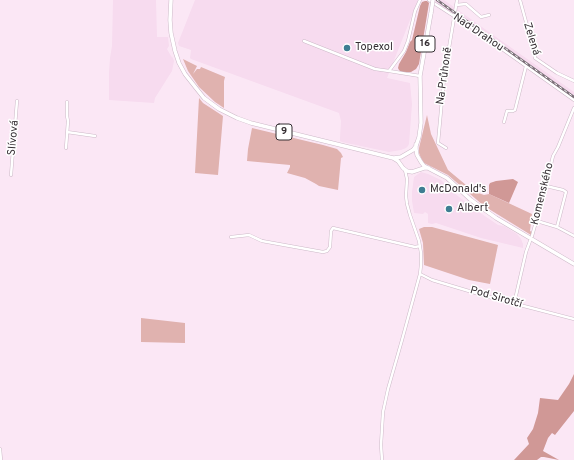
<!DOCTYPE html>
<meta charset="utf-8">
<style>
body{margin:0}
canvas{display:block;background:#fbe7f5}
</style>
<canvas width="574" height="460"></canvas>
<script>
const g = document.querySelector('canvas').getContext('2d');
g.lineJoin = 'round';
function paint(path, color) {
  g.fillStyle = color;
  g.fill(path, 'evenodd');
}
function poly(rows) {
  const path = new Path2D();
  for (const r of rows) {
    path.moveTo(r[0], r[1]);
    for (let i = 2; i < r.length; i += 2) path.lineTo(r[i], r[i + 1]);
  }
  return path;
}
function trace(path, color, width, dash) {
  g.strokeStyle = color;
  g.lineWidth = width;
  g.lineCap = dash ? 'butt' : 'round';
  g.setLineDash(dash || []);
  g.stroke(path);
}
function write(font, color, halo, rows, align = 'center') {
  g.font = font + ' Overpass,sans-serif';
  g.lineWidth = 3;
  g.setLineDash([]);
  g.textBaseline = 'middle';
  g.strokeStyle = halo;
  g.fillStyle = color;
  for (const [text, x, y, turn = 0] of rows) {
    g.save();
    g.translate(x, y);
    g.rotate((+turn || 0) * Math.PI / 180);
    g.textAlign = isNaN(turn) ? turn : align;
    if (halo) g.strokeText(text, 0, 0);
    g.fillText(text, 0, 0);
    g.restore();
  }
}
const built = poly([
 [113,0,156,0,157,37,168,37,169,46,167,49,171,56,173,58,174,61,172,71,155,98,154,103,109,100,109,73,110,58,112,46],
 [195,0,418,0,387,78,410,83,412,104,409,144,408,146,406,148,401,150,389,152,342,142,340,141,340,138,341,121,339,113,191,59,190,58,191,50,179,46,178,43],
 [433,0,444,0,489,32,574,92,574,100],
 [421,172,428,174,441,180,454,193,476,210,498,225,504,226,517,234,521,239,523,244,523,248,481,238,436,223,432,224,428,223,428,214,425,212,423,214,414,213,412,201,412,192,414,177]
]);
const green = poly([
 [183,59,197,66,193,74,197,69,200,69,201,67,225,77,224,81,224,108,215,102,199,87,188,71],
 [199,98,203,103,223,116,218,175,195,173],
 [427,115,431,134,448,170,466,185,466,187,467,189,484,195,489,194,532,214,530,231,532,232,531,235,484,206,448,175,424,163,421,158,419,153,419,148],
 [252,128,323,145,337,149,341,153,343,157,341,158,338,190,319,186,316,184,305,178,287,173,290,167,290,165,247,161,248,149],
 [424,227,432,227,498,245,490,284,469,280,424,265,423,243,419,229],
 [141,318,185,323,185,343,141,342]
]);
const forest = poly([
 [425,1,427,1,429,3,419,64,416,69,411,72,401,72,399,70,398,68,399,64,406,52,410,42,412,40,420,6,422,2],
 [513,179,518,182,509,203,489,194,489,185,490,183,496,181],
 [574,374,574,411,555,435,552,433,548,438,543,451,559,460,544,457,541,457,537,460,514,460,529,444,527,438,533,429,538,413,540,398,558,400,569,384]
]);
const minor = poly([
 [429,0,471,27,574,100],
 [520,0,534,51,535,58,557,73,574,81],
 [456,5,466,4,481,17,489,15],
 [304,41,375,69,389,71,404,51,408,41,415,11,420,0],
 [389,71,420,76],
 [504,122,507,111,513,111,515,110,526,66],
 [67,132,95,136],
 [66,148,68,121,67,116,67,102],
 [446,148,438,143,444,78,457,0],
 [11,175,17,101],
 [546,186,563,190,566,192,557,227],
 [537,221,557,227,574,236],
 [532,236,543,197,553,156,558,147,574,108],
 [231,237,249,235,262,241,323,252,327,251,330,247,331,231,333,228,415,247,420,246],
 [420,274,432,280,489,297,574,319],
 [514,304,526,252,530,241],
 [0,449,1,460],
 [382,460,381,445,383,412,388,389,402,340,420,274,421,265,421,253,419,241,410,215,407,204,406,196,407,179,405,170]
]);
const primary = poly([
 [171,0,170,20,171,33,175,51,179,63,185,74,196,88,204,98,219,109,237,118,251,123,393,158,398,161,403,168,407,171,412,172,424,168,429,168],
 [416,144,416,149,417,155,421,162,424,166,447,178,471,200,496,218,574,264],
 [394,158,401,157,413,150,416,146,419,137,421,123,420,76,431,13]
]);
const rail = poly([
 [437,0,574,97]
]);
const primaryBridge = poly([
 [431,13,433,0]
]);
const markers = [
 [347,48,4,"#3e7d92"],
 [422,190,4,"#3e7d92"],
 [449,209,4,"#3e7d92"]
];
const shields = [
 [425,44,20],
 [284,132,16]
];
const shieldNames = [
 ["16",425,44],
 ["9",284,132]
];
const streetNames = [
 ["Nad Drahou",478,33,34],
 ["Zelená",531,39,73],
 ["Na Průhoně",445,76,-82],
 ["Slívová",14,138,-85],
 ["Komenského",543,194,-76],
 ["Pod Sirotčí",496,298,16]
];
const poiNames = [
 ["Topexol",355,48],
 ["McDonald's",430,190],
 ["Albert",457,209]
];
paint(built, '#f7dbef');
paint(green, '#e0b2af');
paint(forest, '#d09896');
trace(minor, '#cdbac8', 3.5);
trace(primary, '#cdbac8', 4.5);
trace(minor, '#fff', 2.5);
trace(primary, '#fff', 3.5);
trace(rail, '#7c7179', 2.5);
trace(rail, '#fff', 1, [3]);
trace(primaryBridge, '#cdbac8', 4.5, []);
trace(primaryBridge, '#fff', 3.5);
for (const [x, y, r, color] of markers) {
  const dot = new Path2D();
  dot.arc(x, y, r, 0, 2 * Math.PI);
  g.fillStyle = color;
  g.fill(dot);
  trace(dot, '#fff', 1.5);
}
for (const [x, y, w] of shields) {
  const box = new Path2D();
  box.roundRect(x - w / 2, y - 8, w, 16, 3);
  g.fillStyle = '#fff';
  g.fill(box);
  trace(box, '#352e33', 1);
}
write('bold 10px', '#352e33', null, shieldNames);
write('11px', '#352e33', '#fff', streetNames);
write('11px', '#352e33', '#fff', poiNames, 'left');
</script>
